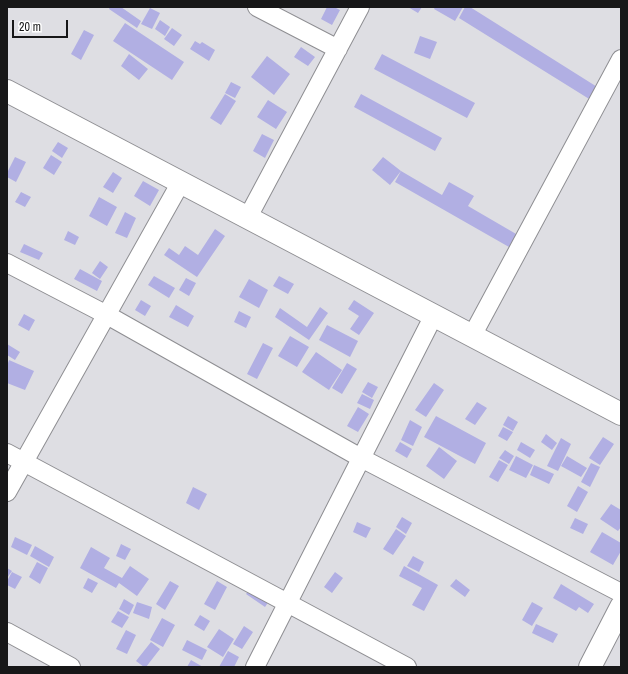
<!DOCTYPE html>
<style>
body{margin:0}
#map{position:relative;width:628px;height:674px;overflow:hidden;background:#dedee3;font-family:"Archivo Narrow",sans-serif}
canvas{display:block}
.frame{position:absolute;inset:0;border:8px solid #171718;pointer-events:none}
.scale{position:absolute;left:12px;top:20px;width:56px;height:18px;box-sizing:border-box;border:2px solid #171718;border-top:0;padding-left:5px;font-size:12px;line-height:14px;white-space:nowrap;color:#171718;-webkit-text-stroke:3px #fff;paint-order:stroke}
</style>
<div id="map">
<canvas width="628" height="674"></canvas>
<div class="frame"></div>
<div class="scale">20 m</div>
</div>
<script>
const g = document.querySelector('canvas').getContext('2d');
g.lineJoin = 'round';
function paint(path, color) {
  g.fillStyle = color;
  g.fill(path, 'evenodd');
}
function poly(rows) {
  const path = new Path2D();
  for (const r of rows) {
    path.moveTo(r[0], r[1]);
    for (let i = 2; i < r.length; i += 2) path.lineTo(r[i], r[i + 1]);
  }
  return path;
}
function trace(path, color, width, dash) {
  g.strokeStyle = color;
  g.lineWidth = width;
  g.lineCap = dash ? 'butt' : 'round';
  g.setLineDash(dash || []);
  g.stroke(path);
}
const building = poly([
 [110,7,121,7,141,21,137,28,109,9],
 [327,7,334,7,340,10,332,25,321,19],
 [408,7,422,7,418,13],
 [435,7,463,7,455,21,434,9],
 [465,7,470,7,602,90,594,102,459,18],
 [150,8,160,13,152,29,141,24],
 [160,20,170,27,165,36,155,29],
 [125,23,184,62,172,80,113,41],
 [172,28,182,35,174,46,164,39],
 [84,30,94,35,81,60,71,54],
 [420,36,437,42,430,59,414,53],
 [195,41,200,44,202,42,215,50,209,61,190,49],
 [301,47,315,57,308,66,294,57],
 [129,54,148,69,139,80,121,66],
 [382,54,475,103,467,118,374,69],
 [267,56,290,74,274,95,251,77],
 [231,82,241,87,235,98,225,93],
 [225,94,236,101,221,125,210,118],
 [361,94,442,138,435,151,354,107],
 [268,100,287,112,276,129,257,117],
 [262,134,274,140,265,158,253,151],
 [58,142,68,148,62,158,52,151],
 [51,155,62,162,54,175,43,168],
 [15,157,26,162,16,182,7,177,7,173],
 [383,157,401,171,390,185,372,170],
 [401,171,442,195,449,182,474,196,468,206,523,238,516,251,395,182],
 [113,172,122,178,113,193,103,187],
 [143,181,159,190,150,206,134,196],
 [21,192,31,197,25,207,15,202],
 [99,197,117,207,107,226,89,216],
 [125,212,136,218,127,238,115,233],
 [215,229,225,236,197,277,164,255,169,248,179,255,185,246,198,255],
 [68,231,79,237,75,245,64,240],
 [24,244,43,253,39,260,20,252],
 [100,261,108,267,100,279,92,273],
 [80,269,102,281,97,291,74,279],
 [154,276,175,288,169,298,148,285],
 [279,276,294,284,288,294,273,286],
 [186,278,196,283,189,296,179,290],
 [249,279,268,290,259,308,239,297],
 [141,300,151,306,145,316,135,310],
 [354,300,374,313,359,335,350,329,359,316,348,309],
 [176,305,194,316,188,327,169,317],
 [320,307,328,313,309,340,275,317,280,308,307,327],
 [239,311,251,317,246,328,234,322],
 [24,314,35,320,29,331,18,325],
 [327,325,358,341,350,357,319,340],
 [290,336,309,347,297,367,278,356],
 [263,343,273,348,257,379,247,374],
 [7,344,20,352,15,360,7,355],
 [316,352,342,370,329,390,302,372],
 [9,360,34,371,25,390,7,383,7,366],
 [347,363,357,369,342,394,332,388],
 [368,382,378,387,372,398,362,392],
 [434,383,444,390,426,417,415,410],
 [362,394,374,400,370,409,357,403],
 [477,402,487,408,475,425,465,419],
 [358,407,369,414,358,432,347,426],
 [436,416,486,443,475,464,424,437],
 [508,416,518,422,513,431,503,425],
 [410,420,422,427,413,446,401,440],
 [503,427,513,432,507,441,498,436],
 [546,434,557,443,552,450,541,442],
 [603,437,614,444,600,465,589,458],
 [561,438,571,444,558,471,547,466],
 [400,442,412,449,407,458,395,451],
 [521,442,535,450,530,458,517,450],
 [439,447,457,461,444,479,426,466],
 [505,450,514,456,509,464,499,458],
 [516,456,533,465,526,478,509,470],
 [567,456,587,468,581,477,561,466],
 [499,460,508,465,498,482,489,477],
 [591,463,600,467,590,487,581,482],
 [534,465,554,474,549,484,530,475],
 [578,486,588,492,577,512,567,506],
 [193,487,207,494,199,510,186,503],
 [611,504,621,510,621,527,618,531,600,519],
 [402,517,412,523,406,534,396,527],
 [575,518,588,524,583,534,570,528],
 [357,522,371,528,366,538,353,532],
 [396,529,406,536,393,555,383,549],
 [602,532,621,543,621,551,613,565,590,552],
 [15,537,32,545,27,555,11,547],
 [121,544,131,549,125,560,116,556],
 [35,546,54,557,49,567,30,556],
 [91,547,110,558,104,568,122,578,130,566,149,579,137,596,119,583,116,588,80,568],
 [413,556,424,562,419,572,407,566],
 [37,562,48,568,40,584,29,577],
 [404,566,438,585,424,611,412,605,422,588,399,576],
 [7,568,12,571,7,578],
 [12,572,22,577,15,589,7,585,7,581],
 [335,572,343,578,332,593,324,587],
 [88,578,98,583,92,593,83,588],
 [456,579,470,590,465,597,450,586],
 [170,581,179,586,165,610,156,604],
 [217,581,227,587,215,610,204,604],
 [561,584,594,604,588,613,579,607,576,611,553,598],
 [253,585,271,598,265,607,246,594],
 [124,599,134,605,129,615,119,609],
 [137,602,152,607,149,619,133,613],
 [532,602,543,608,532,626,522,620],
 [118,611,129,617,122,628,111,622],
 [200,615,210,621,204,631,194,625],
 [162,618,175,625,163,647,150,640],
 [536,624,558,634,553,643,532,633],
 [244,626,253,632,242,649,233,644],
 [219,629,234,639,223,657,207,647],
 [126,630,136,635,127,654,116,649],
 [187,640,207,650,202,660,182,650],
 [151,642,160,649,146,667,144,667,136,661],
 [228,651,239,657,234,667,219,667],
 [191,660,203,667,187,667]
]);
const street = poly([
 [257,7,338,49],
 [248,217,360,7],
 [7,263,107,315,361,458,621,593],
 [472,336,621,59],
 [7,453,407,667],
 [7,492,181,182],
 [7,632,71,667],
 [255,667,434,315]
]);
const secondary = poly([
 [7,91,621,414],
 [590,667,621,607]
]);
paint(building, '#b1afe3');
trace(street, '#8e8e92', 20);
trace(secondary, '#8e8e92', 24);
trace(street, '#fff', 18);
trace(secondary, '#fff', 22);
</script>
